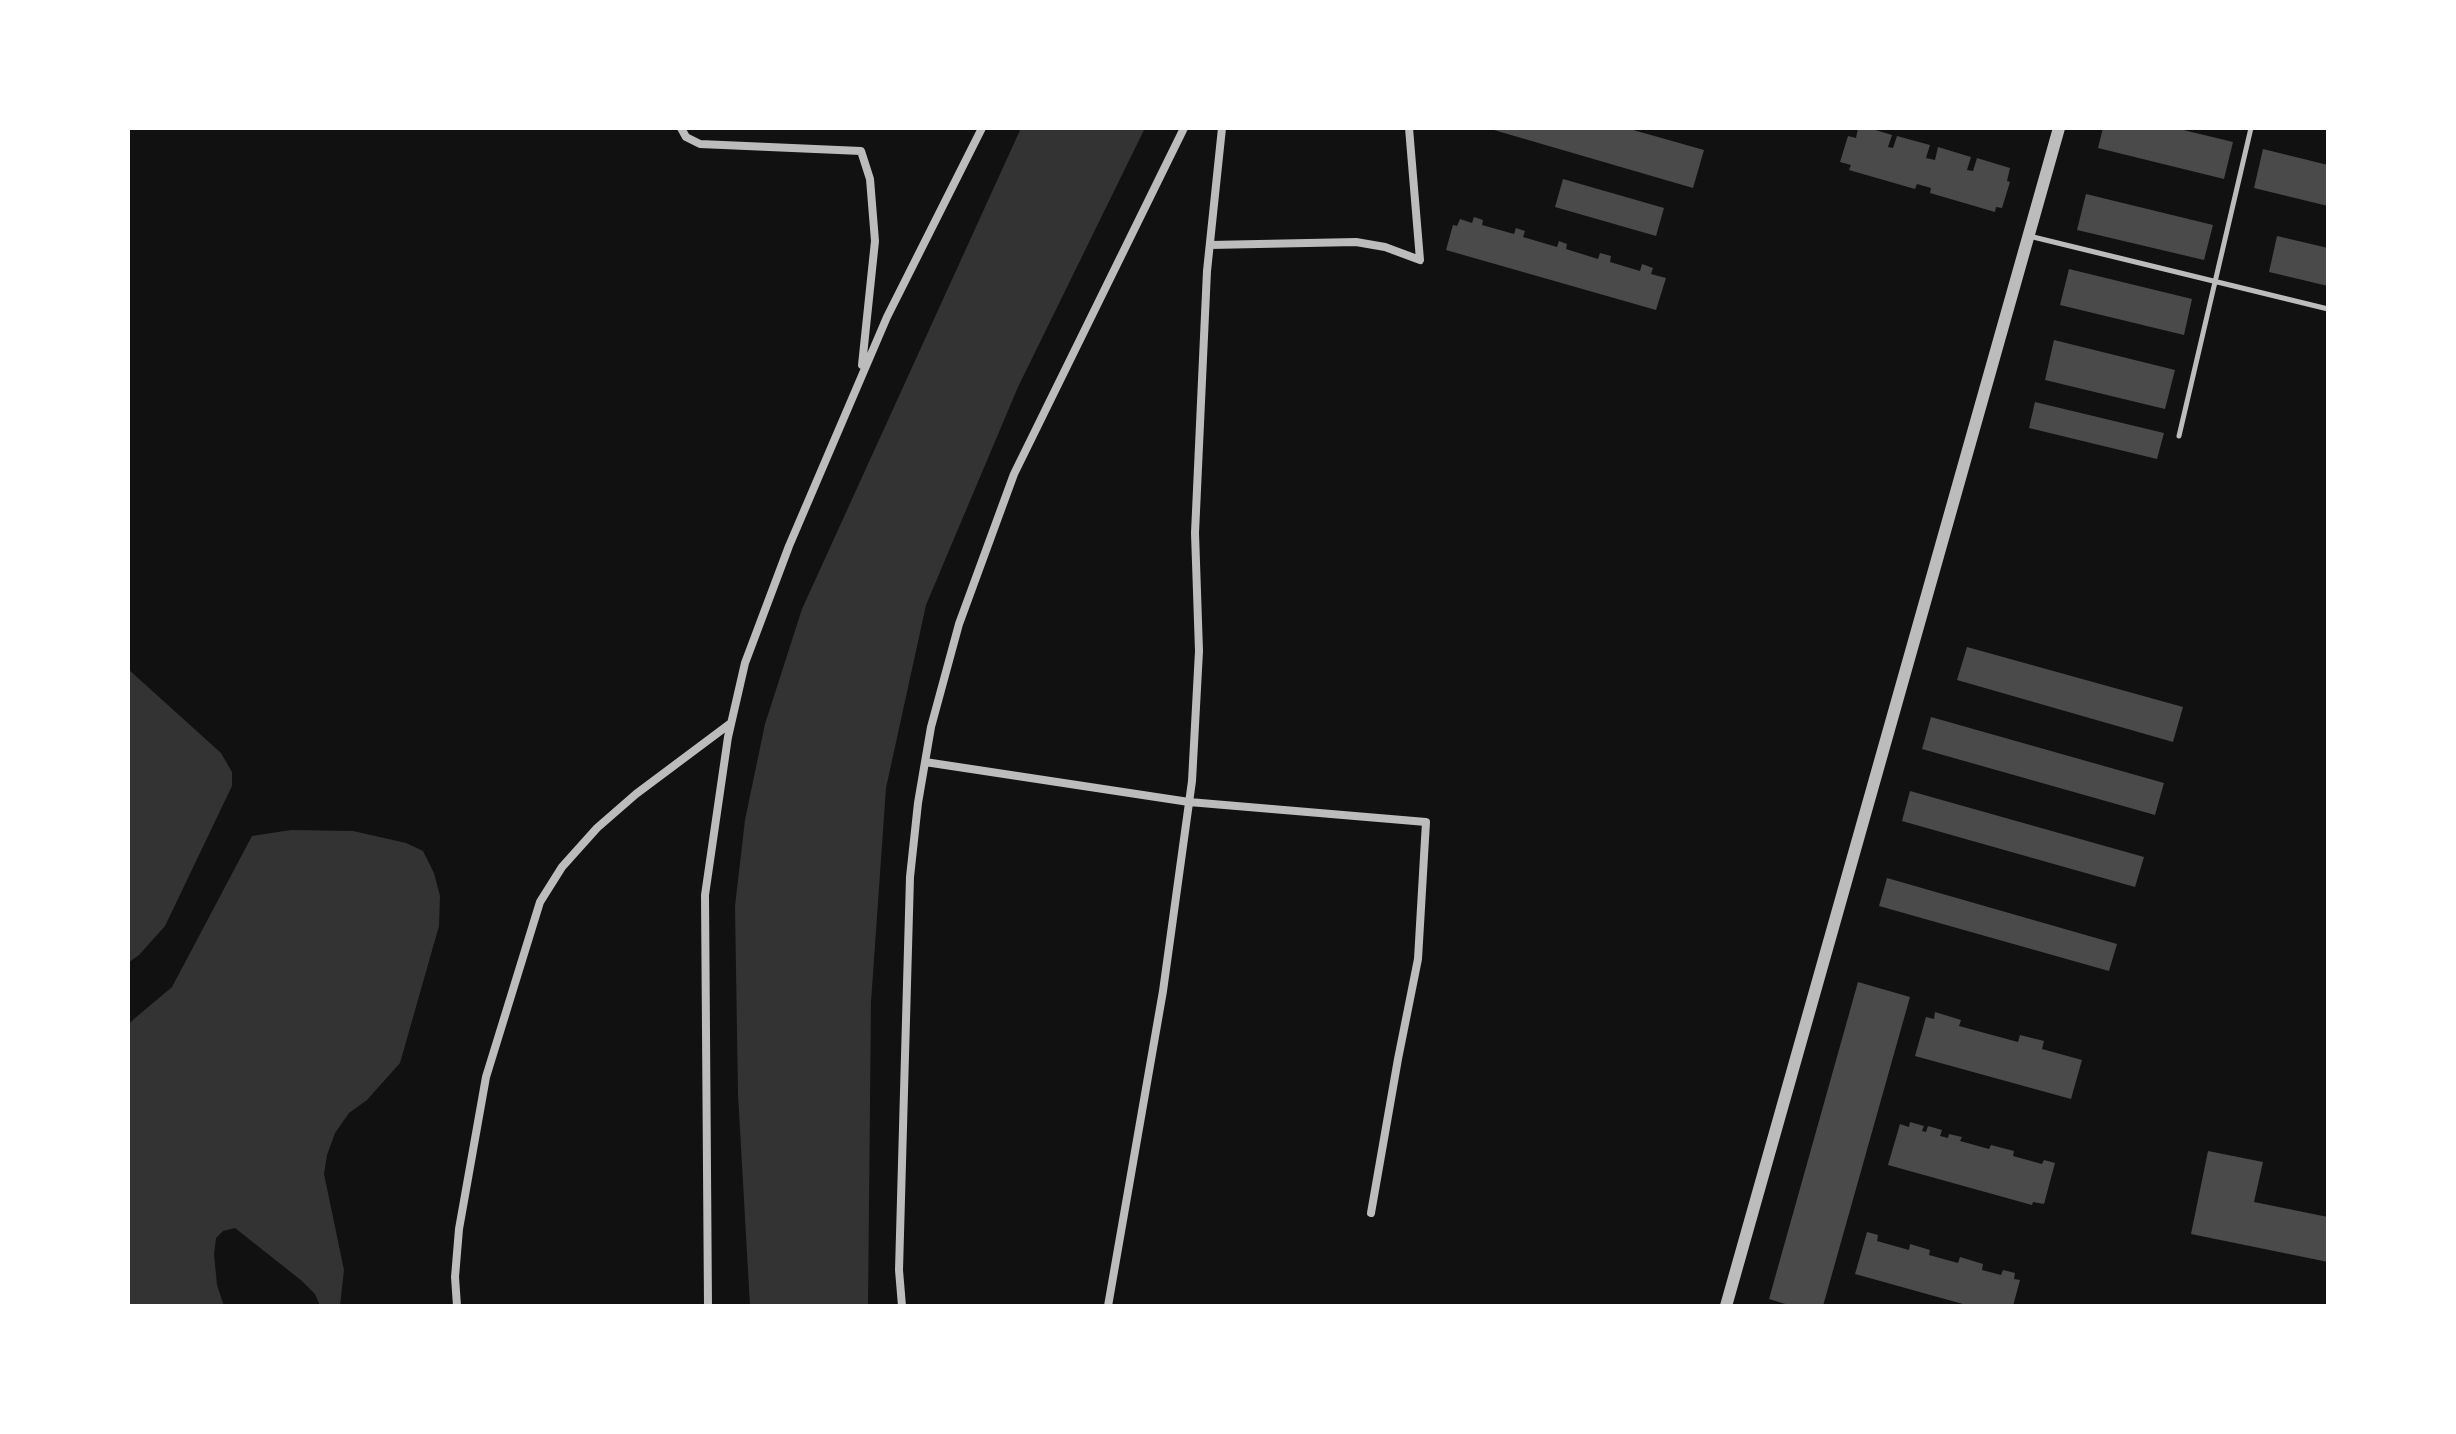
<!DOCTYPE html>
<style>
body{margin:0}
#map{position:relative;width:2456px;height:1434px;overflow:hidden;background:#111;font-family:"Varela Round",sans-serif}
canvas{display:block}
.frame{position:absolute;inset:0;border:130px solid #fff;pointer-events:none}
</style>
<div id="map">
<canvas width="2456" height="1434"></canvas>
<div class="frame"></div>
</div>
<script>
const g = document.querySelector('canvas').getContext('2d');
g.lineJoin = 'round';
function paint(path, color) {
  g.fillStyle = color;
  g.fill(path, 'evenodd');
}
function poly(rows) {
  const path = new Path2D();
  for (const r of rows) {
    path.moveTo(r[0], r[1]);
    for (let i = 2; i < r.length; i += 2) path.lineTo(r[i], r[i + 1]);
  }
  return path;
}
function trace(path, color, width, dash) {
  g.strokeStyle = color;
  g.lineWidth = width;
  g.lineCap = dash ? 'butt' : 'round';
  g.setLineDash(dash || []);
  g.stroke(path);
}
const water = poly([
 [1021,128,1145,128,1018,387,926,605,886,788,871,1002,868,1306,750,1306,738,1094,735,906,745,820,765,724,802,609],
 [128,669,221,753,232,772,232,786,165,926,139,955,128,963],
 [291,830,353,831,406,843,423,851,434,873,440,896,439,926,400,1063,367,1100,349,1113,335,1133,327,1155,324,1174,344,1270,340,1306,320,1306,315,1294,302,1281,235,1228,223,1231,216,1238,214,1254,217,1285,224,1306,128,1306,128,1024,172,987,252,836]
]);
const building = poly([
 [1487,128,1626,128,1704,150,1693,188],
 [1858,128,1869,128,1892,135,1888,147,1893,148,1897,136,1930,145,1926,158,1935,160,1938,147,1971,157,1967,170,1973,171,1977,158,2010,168,2007,181,2010,182,2002,208,1996,207,1995,212,1930,193,1931,188,1917,184,1915,189,1849,170,1851,165,1840,162,1848,136,1856,138],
 [2103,128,2175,128,2233,142,2224,179,2098,148],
 [2263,149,2328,165,2328,206,2254,188],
 [1563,179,1664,208,1656,236,1555,207],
 [2086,194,2213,225,2204,260,2077,230],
 [1474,217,1483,220,1482,225,1514,234,1516,228,1525,231,1523,237,1557,247,1559,241,1567,244,1566,249,1598,259,1600,253,1611,256,1610,262,1640,271,1642,264,1653,268,1651,274,1666,278,1656,310,1446,250,1453,225,1457,226,1460,219,1472,223],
 [2277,236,2328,248,2328,286,2269,272],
 [2069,269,2192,299,2184,335,2060,305],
 [2054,340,2175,370,2165,409,2045,380],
 [2035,402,2164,433,2157,459,2029,428],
 [1967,647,2183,707,2173,742,1957,680],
 [1931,717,2164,783,2155,815,1922,749],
 [1910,791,2144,857,2135,887,1902,821],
 [1887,878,2117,944,2109,971,1879,906],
 [1858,982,1910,997,1823,1306,1792,1306,1769,1299],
 [1935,1012,1961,1020,1959,1026,2018,1042,2020,1035,2044,1041,2042,1049,2082,1060,2071,1099,1915,1056,1926,1017,1934,1019],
 [1910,1122,1924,1126,1922,1131,1926,1132,1928,1126,1942,1130,1940,1136,1948,1138,1949,1134,1962,1137,1960,1141,1989,1149,1991,1145,2014,1151,2013,1156,2042,1164,2044,1160,2055,1163,2044,1204,2033,1202,2032,1205,1888,1165,1900,1124,1909,1127],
 [2208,1151,2263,1162,2254,1202,2328,1217,2328,1262,2191,1234],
 [1867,1232,1878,1235,1877,1241,1909,1250,1910,1244,1930,1250,1929,1255,1958,1263,1960,1257,1983,1264,1982,1270,2001,1275,2003,1270,2015,1273,2014,1279,2020,1280,2013,1306,1970,1306,1855,1274]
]);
const service = poly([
 [2029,236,2328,309],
 [2179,436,2251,128]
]);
const minor = poly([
 [681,128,686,137,700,144,861,151,870,179,875,241,862,365],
 [1210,245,1356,242,1385,247,1420,260,1409,128],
 [925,762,1189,802,1426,822,1418,959,1398,1059,1371,1213],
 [457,1306,455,1277,459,1229,486,1077,540,902,562,867,597,828,636,794,731,723],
 [708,1306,705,895,728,737,745,663,789,546,887,317,982,128],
 [902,1306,899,1270,910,877,918,803,931,727,959,624,1014,474,1184,128],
 [1108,1306,1163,991,1192,781,1199,651,1195,533,1207,271,1222,128]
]);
const tertiary = poly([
 [1726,1306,2059,128]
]);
paint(water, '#333');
paint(building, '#4a4a4a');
trace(service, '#bcbcbc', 5);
trace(minor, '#bcbcbc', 8);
trace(tertiary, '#bcbcbc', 12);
</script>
